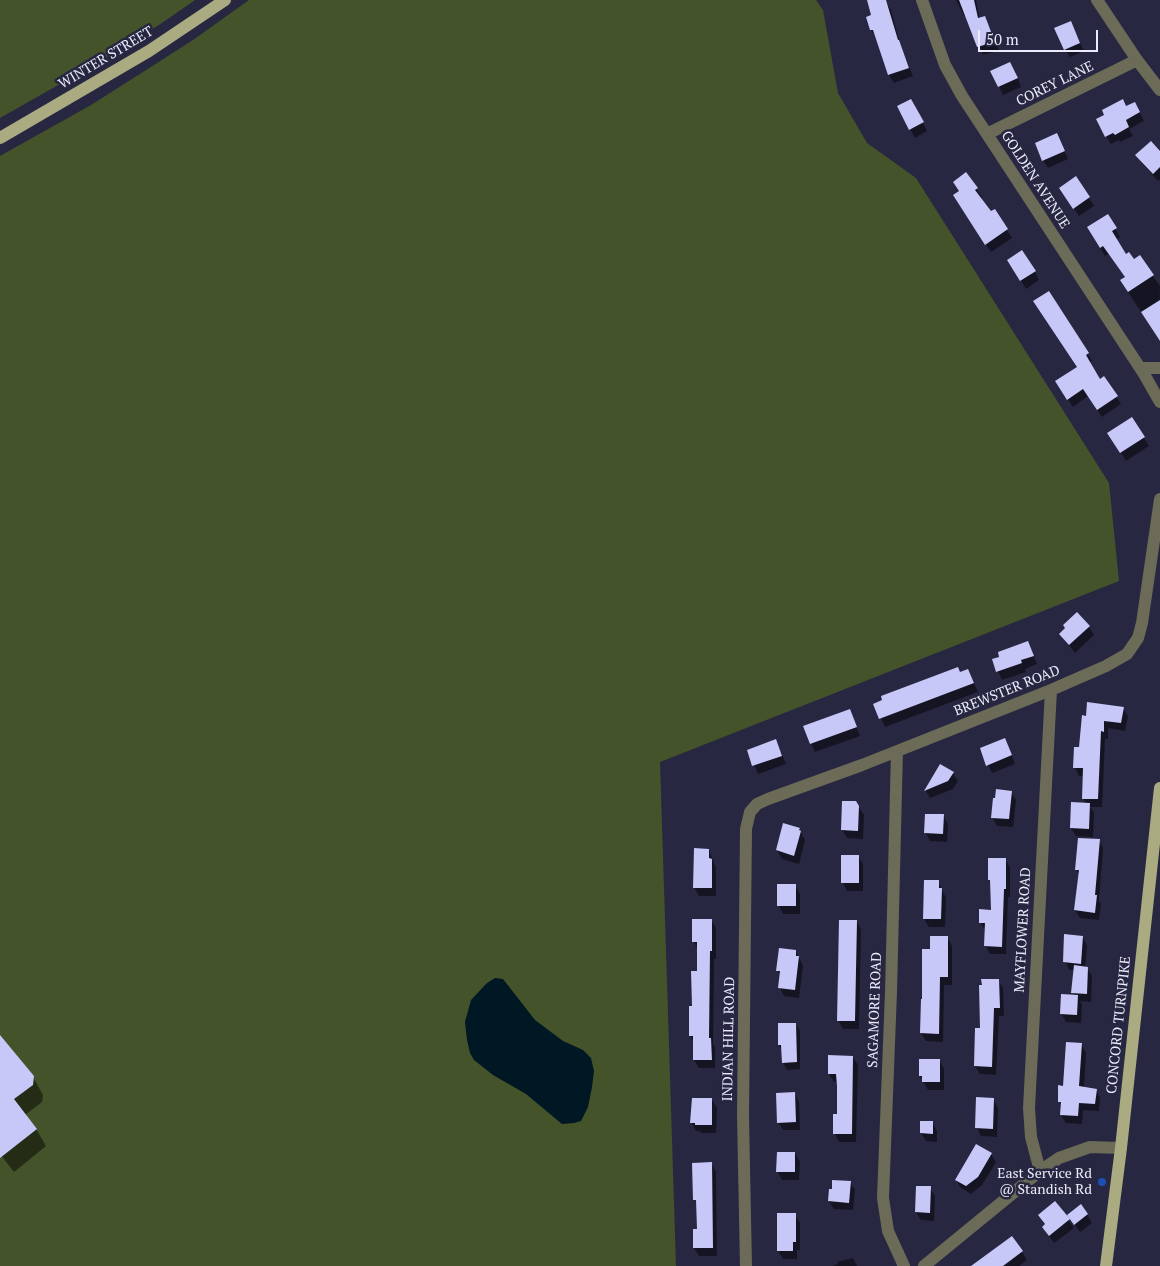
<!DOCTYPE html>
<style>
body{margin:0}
#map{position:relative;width:1160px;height:1266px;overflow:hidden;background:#282741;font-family:"PT Serif",serif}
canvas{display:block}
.scale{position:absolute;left:978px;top:30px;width:120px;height:22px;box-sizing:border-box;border:2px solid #eaebfc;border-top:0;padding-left:6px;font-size:15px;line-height:18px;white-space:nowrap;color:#eaebfc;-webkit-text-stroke:4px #282741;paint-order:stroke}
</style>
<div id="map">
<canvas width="1160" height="1266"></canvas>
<div class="scale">50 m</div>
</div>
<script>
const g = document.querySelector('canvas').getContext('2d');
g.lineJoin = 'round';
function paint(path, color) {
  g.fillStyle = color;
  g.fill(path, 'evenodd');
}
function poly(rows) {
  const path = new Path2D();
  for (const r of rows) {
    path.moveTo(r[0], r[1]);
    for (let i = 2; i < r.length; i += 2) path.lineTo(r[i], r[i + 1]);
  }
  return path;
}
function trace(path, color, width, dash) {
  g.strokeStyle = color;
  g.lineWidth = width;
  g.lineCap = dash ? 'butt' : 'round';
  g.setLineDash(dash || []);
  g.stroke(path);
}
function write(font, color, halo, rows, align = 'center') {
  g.font = font + ' "PT Serif",serif';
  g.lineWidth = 5;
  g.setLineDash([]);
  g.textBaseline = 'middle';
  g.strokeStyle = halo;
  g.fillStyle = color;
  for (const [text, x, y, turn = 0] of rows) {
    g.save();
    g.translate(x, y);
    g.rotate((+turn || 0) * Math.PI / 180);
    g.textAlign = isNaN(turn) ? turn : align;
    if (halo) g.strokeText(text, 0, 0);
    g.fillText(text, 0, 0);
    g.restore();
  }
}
const green = poly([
 [0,0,195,0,162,23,97,63,0,118],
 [249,0,816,0,823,10,838,93,867,143,916,178,1109,483,1119,581,660,762,676,1266,0,1266,0,156,91,105,143,72,193,40]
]);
const water = poly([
 [495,978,503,979,535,1020,563,1041,583,1050,591,1058,594,1071,592,1087,588,1107,581,1121,574,1123,562,1124,526,1094,493,1075,474,1060,470,1053,467,1040,465,1022,471,1000,487,983]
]);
const shadow = poly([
 [868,0,884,0,886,2,891,10,900,44,913,76,894,83,889,75,877,38,871,30,868,18,873,16],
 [956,0,976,0,980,19,989,26,999,50,983,55,966,15,964,16],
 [1070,22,1084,51,1070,57,1065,49],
 [1015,71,1021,87,1003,95,999,86],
 [1126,107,1139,111,1144,121,1129,129,1133,136,1120,142,1119,140,1111,144,1106,136],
 [916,109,927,131,915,138,910,129],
 [1061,143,1068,159,1048,168,1043,160],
 [1160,153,1160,180,1158,181,1142,163,1137,155],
 [966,173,982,197,980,199,991,213,994,210,1012,238,991,252,959,204,960,192],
 [1076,178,1094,206,1079,216,1066,196],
 [1108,216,1120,237,1116,240,1126,256,1134,261,1139,257,1160,286,1159,339,1126,289,1126,278,1109,254,1105,256,1088,228],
 [1013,268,1035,272,1039,280,1026,289],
 [1039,309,1087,353,1092,361,1089,363,1099,381,1104,377,1121,404,1102,417,1088,396,1073,407,1061,389,1078,368],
 [1132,419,1149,446,1126,461,1109,433],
 [1077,614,1089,627,1094,635,1075,653,1061,634],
 [1028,642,1037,664,1025,669,1026,672,1002,680,993,660],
 [968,670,978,692,885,727,875,705],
 [1123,708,1128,716,1125,731,1108,728,1108,739,1105,739,1102,807,1090,807,1094,813,1093,837,1076,836,1071,828,1086,804,1083,798,1084,776,1079,776,1075,768,1080,748,1083,717],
 [850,711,860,736,815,752,811,743],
 [776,741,786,764,758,774,748,750],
 [1009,748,1015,764,992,773,988,765],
 [941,766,953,773,958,781,953,789,930,798,926,791],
 [1011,792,1016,800,1013,827,997,826,992,817],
 [858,806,864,815,863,839,847,838,842,830],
 [943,815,948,824,947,842,930,841,926,833],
 [799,829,805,840,799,864,782,859,777,850],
 [1099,840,1103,848,1099,901,1101,904,1099,920,1080,918,1075,910,1080,876,1076,869],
 [709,850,716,868,716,896,699,896,694,887],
 [858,856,863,864,863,891,847,891,843,883],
 [989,859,1005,859,1010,867,1010,897,1008,897,1006,954,990,954,986,946,986,931,980,923,992,911,992,885,989,880],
 [938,881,946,898,945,927,929,927,924,919],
 [795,885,800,894,800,914,783,914,779,906],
 [711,920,716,928,716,959,714,959,713,1044,715,1047,715,1068,699,1068,694,1060,694,1042,690,1036,698,972,698,950,694,942],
 [857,921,861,930,859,1029,843,1029,838,1020],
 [947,937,952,946,952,985,944,985,943,1042,926,1041,921,1033,932,950],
 [1083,937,1087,946,1085,968,1087,968,1092,976,1091,1002,1080,1001,1082,1005,1081,1023,1066,1022,1061,1013,1075,996,1073,993,1075,970,1069,970,1065,961],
 [796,951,803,966,799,998,784,996,780,988,781,976,778,971],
 [998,980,1003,988,1004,1016,999,1016,996,1075,980,1074,975,1066,981,1029],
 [796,1024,800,1031,800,1069,787,1070,783,1062,782,1050,779,1045],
 [0,1037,33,1077,43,1095,42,1102,25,1115,36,1129,46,1146,14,1172,0,1154],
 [1082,1045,1086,1053,1084,1089,1096,1090,1100,1098,1099,1111,1083,1110,1082,1124,1066,1123,1061,1115,1062,1106,1059,1101],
 [853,1057,858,1065,856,1142,839,1142,835,1134,838,1116,838,1082,834,1082,829,1074],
 [940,1061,944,1069,944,1090,928,1090,920,1076],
 [795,1094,799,1102,800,1130,783,1130,778,1122],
 [993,1099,998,1108,997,1137,981,1136,977,1128],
 [712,1100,717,1108,716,1133,701,1133,700,1131,696,1131,691,1122],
 [932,1122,937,1131,937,1142,926,1141,921,1133],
 [795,1153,800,1162,799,1180,782,1180,778,1172],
 [991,1154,996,1162,982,1185,971,1194,961,1188,956,1180],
 [711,1163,716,1172,717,1256,699,1256,694,1248,698,1230,698,1205,695,1200],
 [850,1182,855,1190,853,1210,834,1209,829,1201,833,1190],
 [917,1187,930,1188,935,1196,934,1221,921,1220,916,1212],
 [1055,1203,1074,1228,1054,1243,1043,1227,1045,1225,1039,1215],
 [1087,1214,1092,1223,1080,1232,1073,1223],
 [795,1215,800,1223,800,1250,797,1250,797,1259,783,1259,778,1251],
 [1022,1252,1027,1260,1019,1266,973,1266],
 [853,1258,857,1266,832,1266,838,1264,837,1262]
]);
const building = poly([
 [867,0,886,0,898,40,899,40,909,68,888,75,873,30,870,30,866,17,871,15],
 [959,0,974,0,978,18,985,16,995,42,977,47],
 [1071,21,1080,43,1064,50,1054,28],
 [1010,62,1018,78,998,87,990,71],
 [911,99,924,122,909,130,897,106],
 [1123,99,1126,106,1135,102,1140,112,1126,120,1129,127,1115,135,1113,133,1105,137,1096,119,1104,115,1102,110],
 [1057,133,1065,151,1042,161,1035,143],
 [1151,141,1160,151,1160,167,1153,174,1135,155],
 [966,172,978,188,975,190,991,211,995,209,1008,229,985,245,953,195,959,191,953,182],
 [1076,176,1090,197,1073,209,1059,188],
 [1108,214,1117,228,1112,231,1126,254,1129,252,1134,259,1140,255,1154,275,1128,292,1120,280,1125,277,1103,246,1100,248,1087,227],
 [1022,250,1036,271,1020,281,1007,260],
 [1049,291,1089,353,1086,355,1100,379,1104,376,1118,396,1097,410,1083,389,1067,400,1055,381,1077,367,1033,301],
 [1160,300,1160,341,1141,312],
 [1132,417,1145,437,1120,453,1107,433],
 [1077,612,1090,626,1069,645,1059,634,1065,628,1063,625],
 [1028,641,1034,656,1021,660,1022,663,996,672,992,659,999,657,998,652],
 [958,667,960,672,968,669,974,683,879,719,873,704,882,700,881,696],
 [1087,702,1124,707,1121,723,1104,721,1104,732,1101,731,1098,799,1082,799,1083,768,1073,768,1074,747,1079,747,1082,715,1086,716],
 [850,709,857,727,810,744,803,726],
 [1005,738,1012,755,986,766,980,748],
 [776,739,782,756,752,766,747,750],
 [940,764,954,772,948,781,924,791],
 [996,789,1012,791,1009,819,991,818,993,798,995,798],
 [842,801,856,801,859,806,858,831,841,830],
 [1071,802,1090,803,1089,829,1070,828],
 [925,814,944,814,943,834,924,833],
 [783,823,800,828,799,830,801,831,794,856,776,850],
 [1078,838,1100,839,1095,895,1097,895,1095,913,1074,910,1079,870,1075,870],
 [694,848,709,849,709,858,712,859,712,888,693,888],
 [841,855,859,855,859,883,841,883],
 [988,858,1006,858,1006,889,1004,889,1002,947,984,946,985,923,979,923,979,909,991,910,990,880,988,880],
 [924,880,939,880,939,888,942,888,941,919,923,919],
 [777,884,796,884,796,906,777,906],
 [692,919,712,919,712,951,710,951,709,1038,711,1038,712,1060,693,1060,693,1036,689,1036,689,1006,692,1006,691,971,697,971,697,942,692,942],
 [839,920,857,920,855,1021,837,1021],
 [1064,934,1083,936,1081,964,1063,962],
 [930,936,948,936,948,977,940,977,939,1034,920,1033,921,999,922,999,922,949,930,949],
 [779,948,796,950,796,956,799,956,795,990,778,988,780,971,776,971],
 [1074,965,1088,967,1087,994,1071,993],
 [981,979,999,979,1000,1008,994,1008,992,1067,974,1066,975,1028,980,1028,979,985,982,985],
 [1061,994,1078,995,1077,1015,1060,1014],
 [778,1023,796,1023,797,1062,782,1063,781,1045,778,1045],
 [0,1035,34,1076,33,1085,14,1099,37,1129,0,1158],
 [1066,1042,1082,1043,1079,1086,1097,1089,1095,1104,1079,1103,1078,1116,1060,1115,1061,1102,1058,1102,1058,1085,1063,1086],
 [828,1055,853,1056,852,1134,833,1134,833,1114,837,1114,837,1086,836,1074,828,1074],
 [919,1059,940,1059,940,1082,922,1082,922,1076,919,1076],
 [795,1092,796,1122,777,1123,776,1093],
 [976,1097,994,1098,993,1129,975,1128],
 [692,1098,712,1098,712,1125,695,1125,695,1123,690,1123],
 [920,1121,933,1121,933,1134,920,1133],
 [976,1144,992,1153,978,1177,966,1186,955,1180],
 [777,1152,795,1152,795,1172,776,1172],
 [712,1162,713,1248,693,1248,693,1229,697,1229,696,1200,693,1200,692,1163],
 [832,1180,851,1181,849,1203,828,1201,829,1189,832,1189],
 [916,1186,931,1186,930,1213,915,1212],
 [1055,1201,1070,1219,1049,1236,1042,1227,1045,1224,1038,1215],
 [1081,1204,1088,1214,1074,1225,1067,1215],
 [777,1213,796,1213,796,1242,793,1242,793,1251,777,1251],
 [1012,1236,1023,1251,1003,1266,971,1266]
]);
const minor = poly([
 [922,0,945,65,962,96,1144,374,1160,402],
 [1097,0,1137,60,1160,90],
 [987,134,1137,60],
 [1140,368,1160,368],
 [897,751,891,992,883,1198,888,1231,904,1266],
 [1040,1171,1031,1137,1029,1108,1051,690],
 [746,1266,743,1116,746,829,750,812,757,804,768,799,862,765,1051,690,1106,666,1127,654,1138,638,1142,623,1160,499],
 [924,1266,1040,1171,1059,1158,1090,1147,1121,1148]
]);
const major = poly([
 [0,138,149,51,225,0],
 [1106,1266,1121,1148,1160,788]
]);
const markers = [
 [1102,1182,5,"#1a4fb4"]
];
const streetNames = [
 ["WINTER STREET",106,58,-31],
 ["COREY LANE",1055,84,-26],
 ["GOLDEN AVENUE",1035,180,57],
 ["BREWSTER ROAD",1007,691,-22],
 ["MAYFLOWER ROAD",1023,930,-87],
 ["SAGAMORE ROAD",875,1010,-88],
 ["CONCORD TURNPIKE",1119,1025,-84],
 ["INDIAN HILL ROAD",729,1039,-89]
];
const poiNames = [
 ["East Service Rd",1092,1174],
 ["@ Standish Rd",1092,1190]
];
paint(green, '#44532a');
paint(water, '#001724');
paint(shadow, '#0007');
paint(building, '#c7c7f8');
trace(minor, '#6b6b57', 12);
trace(major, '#abab81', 12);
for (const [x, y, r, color] of markers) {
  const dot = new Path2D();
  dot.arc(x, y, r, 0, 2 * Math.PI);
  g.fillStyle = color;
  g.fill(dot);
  trace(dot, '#282741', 2);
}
write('14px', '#eaebfc', '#282741', streetNames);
write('14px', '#eaebfc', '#282741', poiNames, 'right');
</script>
